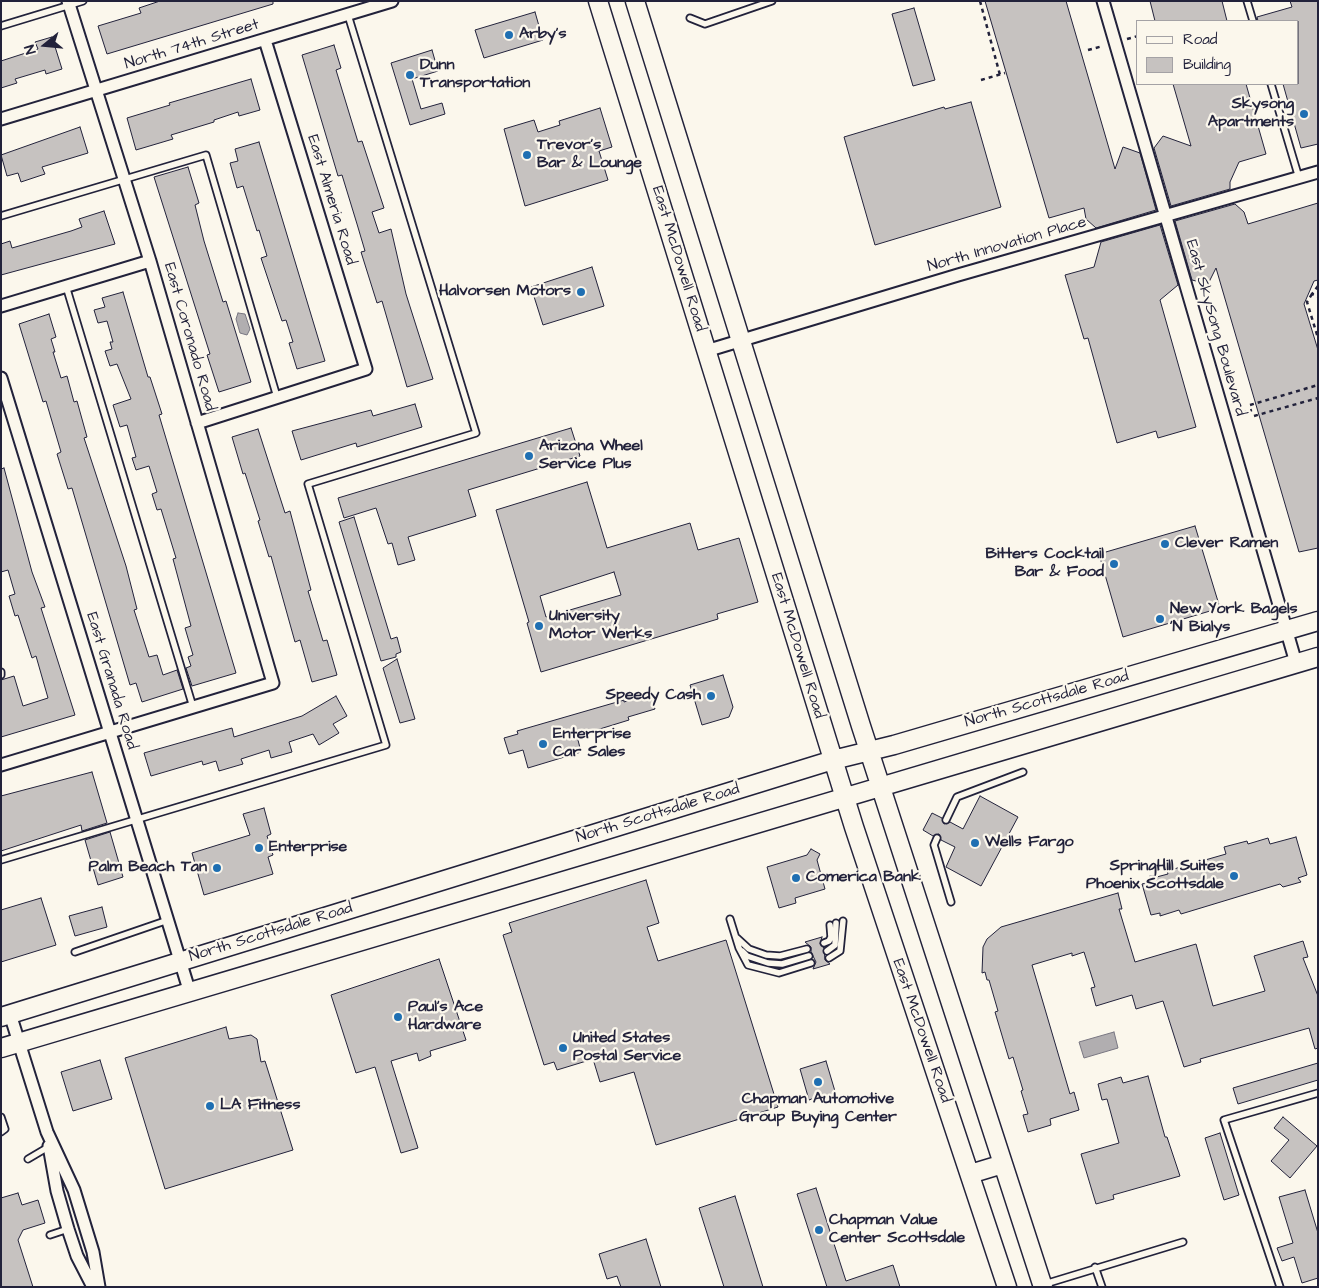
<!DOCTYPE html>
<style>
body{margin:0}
#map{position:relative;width:1319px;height:1288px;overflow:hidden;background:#fbf7ec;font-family:"Architects Daughter",sans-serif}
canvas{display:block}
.frame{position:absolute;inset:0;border:2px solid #22223b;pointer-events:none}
.legend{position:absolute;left:1136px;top:20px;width:162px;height:65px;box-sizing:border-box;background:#fbf7ec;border:1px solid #a4a2a5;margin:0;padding:6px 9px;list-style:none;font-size:15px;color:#22223b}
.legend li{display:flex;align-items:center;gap:10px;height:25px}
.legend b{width:25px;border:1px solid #a4a2a5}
.north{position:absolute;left:20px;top:20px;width:50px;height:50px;-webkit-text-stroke:4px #fbf7ec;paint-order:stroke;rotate:253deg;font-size:14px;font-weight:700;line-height:20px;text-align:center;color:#22223b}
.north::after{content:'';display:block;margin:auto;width:18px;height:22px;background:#22223b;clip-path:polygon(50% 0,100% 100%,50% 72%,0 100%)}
</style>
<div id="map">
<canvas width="1319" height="1288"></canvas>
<div class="frame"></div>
<ul class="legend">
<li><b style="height:6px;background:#fbf7ec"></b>Road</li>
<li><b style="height:14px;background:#c6c2c0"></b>Building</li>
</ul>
<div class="north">N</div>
</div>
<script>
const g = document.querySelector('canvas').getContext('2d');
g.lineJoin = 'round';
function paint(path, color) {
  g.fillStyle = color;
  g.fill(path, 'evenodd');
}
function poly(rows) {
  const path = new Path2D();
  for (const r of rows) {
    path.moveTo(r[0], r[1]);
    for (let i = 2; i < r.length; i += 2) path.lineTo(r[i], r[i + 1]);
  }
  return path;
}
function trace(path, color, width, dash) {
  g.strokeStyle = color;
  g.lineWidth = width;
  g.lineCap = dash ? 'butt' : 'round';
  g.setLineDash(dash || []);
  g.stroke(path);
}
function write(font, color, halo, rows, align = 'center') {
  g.font = font + ' "Architects Daughter",sans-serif';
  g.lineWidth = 4.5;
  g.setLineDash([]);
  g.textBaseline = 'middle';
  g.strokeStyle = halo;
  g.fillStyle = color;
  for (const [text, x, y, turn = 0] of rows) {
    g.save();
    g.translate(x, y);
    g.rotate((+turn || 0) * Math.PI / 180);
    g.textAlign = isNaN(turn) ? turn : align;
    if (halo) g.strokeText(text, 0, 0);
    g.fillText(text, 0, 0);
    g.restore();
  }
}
const water = poly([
 [238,313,245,314,250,329,247,335,240,333,236,319,238,313],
 [1114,1032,1118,1048,1084,1058,1079,1042,1114,1032]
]);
const building = poly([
 [160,1,273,1,273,4,107,54,98,26,141,13,139,8,160,1],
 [985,1,1066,1,1115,169,1123,147,1140,153,1156,210,1096,228,1086,219,1084,208,1049,218,985,1],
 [1150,1,1222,1,1227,21,1155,21,1150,1],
 [1290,1,1318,1,1318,144,1301,148,1283,84,1298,84,1298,21,1258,21,1257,17,1292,7,1290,1],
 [914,8,935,80,913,86,892,14,914,8],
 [535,12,543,40,484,58,475,30,535,12],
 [52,37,62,69,46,74,45,70,15,79,17,83,1,88,1,61,38,49,35,42,52,37],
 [334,45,341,68,336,70,358,142,362,141,384,208,372,212,379,233,391,229,406,294,433,379,407,387,382,301,377,303,361,252,365,251,357,224,342,175,338,176,302,55,334,45],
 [432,50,438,71,412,79,421,109,442,103,445,114,410,125,391,63,432,50],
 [251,79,260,110,239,116,238,112,214,120,214,122,171,135,173,139,136,150,127,118,170,105,169,103,251,79],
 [1173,84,1246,84,1266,154,1239,162,1230,182,1230,189,1171,206,1154,148,1163,136,1191,146,1173,84],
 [971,102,1001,207,875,245,844,137,944,107,945,109,971,102],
 [600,108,612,147,599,151,608,180,525,206,504,129,534,120,538,132,560,125,559,121,600,108],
 [80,127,88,153,42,167,45,174,21,182,18,173,7,176,1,155,80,127],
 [259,142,325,361,297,369,289,343,293,342,286,320,282,321,261,258,267,256,259,230,257,231,243,186,237,188,230,163,238,161,235,149,259,142],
 [188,167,199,203,195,205,204,241,223,302,226,301,251,382,219,392,207,355,210,354,154,177,188,167],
 [1318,203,1318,280,1314,281,1304,304,1318,350,1318,548,1299,552,1216,268,1208,284,1192,280,1175,221,1235,204,1244,212,1248,224,1318,203],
 [104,211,115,244,1,275,1,244,10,241,12,248,71,231,82,227,79,219,104,211],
 [1160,225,1178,285,1160,300,1196,427,1158,438,1156,431,1117,443,1088,338,1084,339,1065,275,1094,267,1101,242,1160,225],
 [592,267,604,306,543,325,531,287,592,267],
 [123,292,148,377,150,377,162,414,159,415,236,673,192,686,186,668,191,666,188,657,193,655,185,628,191,626,173,559,176,558,161,509,157,510,152,494,157,492,149,466,136,470,132,458,136,457,127,425,120,427,113,405,131,399,117,364,110,366,105,351,112,349,110,342,113,342,107,321,98,323,94,310,105,307,102,298,123,292],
 [49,314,56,337,51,339,55,352,53,352,61,378,67,376,74,402,77,401,87,437,84,438,126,566,137,609,134,610,149,657,157,655,163,675,177,670,183,689,142,702,136,683,130,685,72,488,68,489,57,454,61,452,46,401,43,402,19,324,49,314],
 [415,404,422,427,357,447,356,443,301,460,292,431,371,410,373,416,415,404],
 [571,428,580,456,468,490,476,516,408,537,415,560,398,565,392,543,388,544,376,508,344,518,338,498,571,428],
 [258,429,285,513,290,511,311,590,308,591,323,641,327,640,337,675,312,682,300,640,295,642,271,556,269,557,258,521,260,520,245,473,243,474,232,437,258,429],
 [4,468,32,572,45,607,41,608,75,715,1,737,1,680,14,676,23,706,48,698,36,656,32,658,18,615,15,616,9,596,15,594,8,570,1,572,1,469,4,468],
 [587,482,607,548,690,523,698,550,739,538,758,602,717,614,718,619,541,672,527,623,529,622,496,510,587,482],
 [614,572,621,595,546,617,540,596,614,572],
 [354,517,391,639,397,637,401,652,396,654,396,657,381,661,339,522,354,517],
 [1195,526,1220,608,1123,637,1099,554,1195,526],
 [397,659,415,719,400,723,383,668,397,659],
 [723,675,733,707,729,717,702,725,690,685,723,675],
 [650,694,655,709,628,717,629,720,577,736,581,752,528,768,523,750,509,754,504,738,518,734,517,731,624,700,624,702,650,694],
 [336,696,347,716,333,724,339,733,319,745,313,734,289,742,292,752,271,758,269,750,241,759,243,764,219,771,216,761,203,765,202,761,151,776,144,753,232,728,234,737,302,716,336,696],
 [92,772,107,823,82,831,81,825,1,851,1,796,92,772],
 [980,796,1018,817,981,886,946,867,955,847,941,840,939,834,933,836,923,830,932,813,942,818,944,824,950,822,963,829,980,796],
 [264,808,271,834,267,836,273,855,268,857,273,874,204,895,192,853,250,835,243,814,264,808],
 [110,832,123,877,98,885,85,840,110,832],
 [1296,837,1307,875,1298,878,1301,882,1283,887,1280,884,1181,914,1179,910,1160,916,1160,913,1151,915,1142,884,1150,882,1149,879,1168,874,1167,871,1226,854,1224,847,1247,841,1248,844,1268,838,1270,844,1296,837],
 [811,849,820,854,817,860,825,889,795,898,796,903,779,908,767,867,807,855,811,849],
 [646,880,659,923,647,927,658,961,726,940,778,1107,656,1145,634,1072,600,1082,593,1059,557,1070,554,1062,544,1065,503,935,512,932,509,923,646,880],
 [1118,893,1122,909,1119,909,1135,962,1196,944,1213,1006,1265,991,1254,956,1303,941,1308,957,1303,958,1318,996,1318,1048,1315,1049,1309,1028,1200,1059,1201,1062,1184,1067,1163,1001,1136,1009,1132,995,1096,1006,1091,988,1095,987,1084,952,1072,956,1072,953,1032,965,1070,1094,1074,1092,1079,1110,1050,1119,1051,1125,1028,1132,1023,1115,1028,1114,1021,1091,1023,1090,1013,1057,1009,1059,995,1012,998,1011,989,980,987,980,985,972,982,973,983,947,987,939,1001,927,1118,893],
 [41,898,56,945,1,962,1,910,41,898],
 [102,907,107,927,75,936,69,916,102,907],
 [822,937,820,944,824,948,825,960,830,964,813,969,816,962,811,952,811,947,805,942,822,937],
 [439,959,466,1040,430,1051,431,1056,419,1061,417,1053,391,1061,418,1148,401,1153,375,1067,356,1073,331,995,439,959],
 [226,1027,229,1039,251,1035,257,1039,261,1062,265,1061,293,1150,165,1189,125,1058,226,1027],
 [100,1060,112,1099,73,1111,61,1072,100,1060],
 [826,1061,837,1098,825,1102,823,1095,809,1100,800,1069,826,1061],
 [1318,1063,1318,1080,1238,1104,1233,1088,1318,1063],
 [1148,1076,1165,1137,1167,1137,1180,1176,1113,1195,1114,1199,1096,1204,1081,1154,1119,1143,1107,1099,1102,1100,1098,1084,1121,1077,1123,1083,1148,1076],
 [1283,1117,1317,1146,1290,1178,1271,1161,1289,1140,1274,1128,1283,1117],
 [1220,1133,1239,1195,1224,1200,1205,1138,1220,1133],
 [816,1188,846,1281,893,1265,900,1287,827,1287,797,1194,816,1188],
 [1305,1190,1318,1233,1318,1278,1302,1283,1294,1257,1282,1261,1277,1248,1293,1243,1279,1197,1305,1190],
 [18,1193,22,1205,38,1200,45,1223,23,1230,18,1240,33,1287,1,1287,1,1198,18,1193],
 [735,1196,763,1287,724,1287,699,1208,735,1196],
 [646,1239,661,1287,621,1287,617,1276,607,1279,599,1254,646,1239]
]);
const path = poly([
 [980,1,1000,75],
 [1127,39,1138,36],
 [1088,50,1103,46],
 [981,80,1005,73],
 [1318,286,1312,294,1318,297],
 [1312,294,1307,302,1318,338],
 [1250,405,1318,385],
 [1235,415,1252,410],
 [1254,416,1318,398]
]);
const lane = poly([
 [1247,1,1253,21],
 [690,18,705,24,772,1],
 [1,26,83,1],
 [1271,84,1299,178],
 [1,216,206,155,277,397],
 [66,286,193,707],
 [1,672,1,675],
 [946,820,957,797,1023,772],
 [937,838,934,845,951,902],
 [1,860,386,745,308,484,476,433,348,15],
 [730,919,739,948,748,965,779,973,811,963],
 [737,938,749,949,766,955,780,956,807,949],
 [824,943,829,941,831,937,830,925],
 [742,951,747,956,768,963,782,964,809,956],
 [827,951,835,945,836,923],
 [75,952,168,920],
 [829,958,840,951,843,921],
 [1,1117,5,1129,1,1132],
 [28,1159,50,1146],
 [50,1235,68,1229],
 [1095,1267,1102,1287],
 [1045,1284,1183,1242],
 [1280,1287,1224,1120,1318,1093]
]);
const street = poly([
 [1103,1,1296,663],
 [1,119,392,1],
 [1,306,150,261],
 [706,351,958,275,1318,172],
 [1,378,190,993],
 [197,423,366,369,265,40],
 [1,765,273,683,150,261,68,1],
 [10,1014,47,1132,74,1190,93,1252,99,1287],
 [49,1146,57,1191,68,1229,77,1256,93,1287]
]);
const primary = poly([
 [598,1,854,827,1007,1287],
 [635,1,861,726,1043,1287],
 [1,1017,833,760,894,745,1318,621],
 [1,1048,1318,657],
 [970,1174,1003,1164]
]);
const markers = [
 [509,35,5,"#1f6fb2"],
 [410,75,5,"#1f6fb2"],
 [1304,114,5,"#1f6fb2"],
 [527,155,5,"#1f6fb2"],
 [581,292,5,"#1f6fb2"],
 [529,456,5,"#1f6fb2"],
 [1165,544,5,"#1f6fb2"],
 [1114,564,5,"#1f6fb2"],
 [1160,619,5,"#1f6fb2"],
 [539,626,5,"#1f6fb2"],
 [711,696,5,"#1f6fb2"],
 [543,744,5,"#1f6fb2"],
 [975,843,5,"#1f6fb2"],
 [259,848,5,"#1f6fb2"],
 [217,868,5,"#1f6fb2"],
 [1234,876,5,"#1f6fb2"],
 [796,878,5,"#1f6fb2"],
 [398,1017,5,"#1f6fb2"],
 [563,1048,5,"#1f6fb2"],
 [818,1082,5,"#1f6fb2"],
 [210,1106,5,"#1f6fb2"],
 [819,1230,5,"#1f6fb2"]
];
const poiNames = [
 ["Arby's",519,35],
 ["Dunn",420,66],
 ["Transportation",420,84],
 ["Skysong",1294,105,"right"],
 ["Apartments",1294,123,"right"],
 ["Trevor's",537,146],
 ["Bar & Lounge",537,164],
 ["Halvorsen Motors",571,292,"right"],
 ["Arizona Wheel",539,447],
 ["Service Plus",539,465],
 ["Clever Ramen",1175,544],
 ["Bitters Cocktail",1104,555,"right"],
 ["Bar & Food",1104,573,"right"],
 ["New York Bagels",1170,610],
 ["'N Bialys",1170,628],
 ["University",549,617],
 ["Motor Werks",549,635],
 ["Speedy Cash",701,696,"right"],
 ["Enterprise",553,735],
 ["Car Sales",553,753],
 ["Wells Fargo",985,843],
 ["Enterprise",269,848],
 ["SpringHill Suites",1224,867,"right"],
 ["Phoenix Scottsdale",1224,885,"right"],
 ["Palm Beach Tan",207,868,"right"],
 ["Comerica Bank",806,878],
 ["Paul's Ace",408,1008],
 ["Hardware",408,1026],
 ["United States",573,1039],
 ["Postal Service",573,1057],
 ["Chapman Automotive",818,1100,"center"],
 ["Group Buying Center",818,1118,"center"],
 ["LA Fitness",220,1106],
 ["Chapman Value",829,1221],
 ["Center Scottsdale",829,1239]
];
const streetNames = [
 ["North 74th Street",192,45,-17],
 ["East Almeria Road",331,200,73],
 ["North Innovation Place",1007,245,-16],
 ["East McDowell Road",678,259,73],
 ["East SkySong Boulevard",1215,328,74],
 ["East Coronado Road",189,337,74],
 ["East McDowell Road",797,646,73],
 ["East Granada Road",111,681,73],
 ["North Scottsdale Road",1047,700,-16],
 ["North Scottsdale Road",658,814,-17],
 ["North Scottsdale Road",271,933,-17],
 ["East McDowell Road",921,1031,71]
];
paint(water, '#b1aeb0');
trace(water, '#787681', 1);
paint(building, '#c6c2c0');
trace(building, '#22223b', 1);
trace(lane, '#22223b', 9);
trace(street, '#22223b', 15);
trace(primary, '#22223b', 21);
trace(path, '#22223b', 2.5, [4, 4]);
trace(lane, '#fbf7ec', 5.5);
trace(street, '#fbf7ec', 11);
trace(primary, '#fbf7ec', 18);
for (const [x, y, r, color] of markers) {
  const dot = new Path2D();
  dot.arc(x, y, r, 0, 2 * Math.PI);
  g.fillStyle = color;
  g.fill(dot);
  trace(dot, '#fbf7ec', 2);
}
write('bold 16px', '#22223b', '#fbf7ec', poiNames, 'left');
write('16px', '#22223b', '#fbf7ec', streetNames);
</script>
